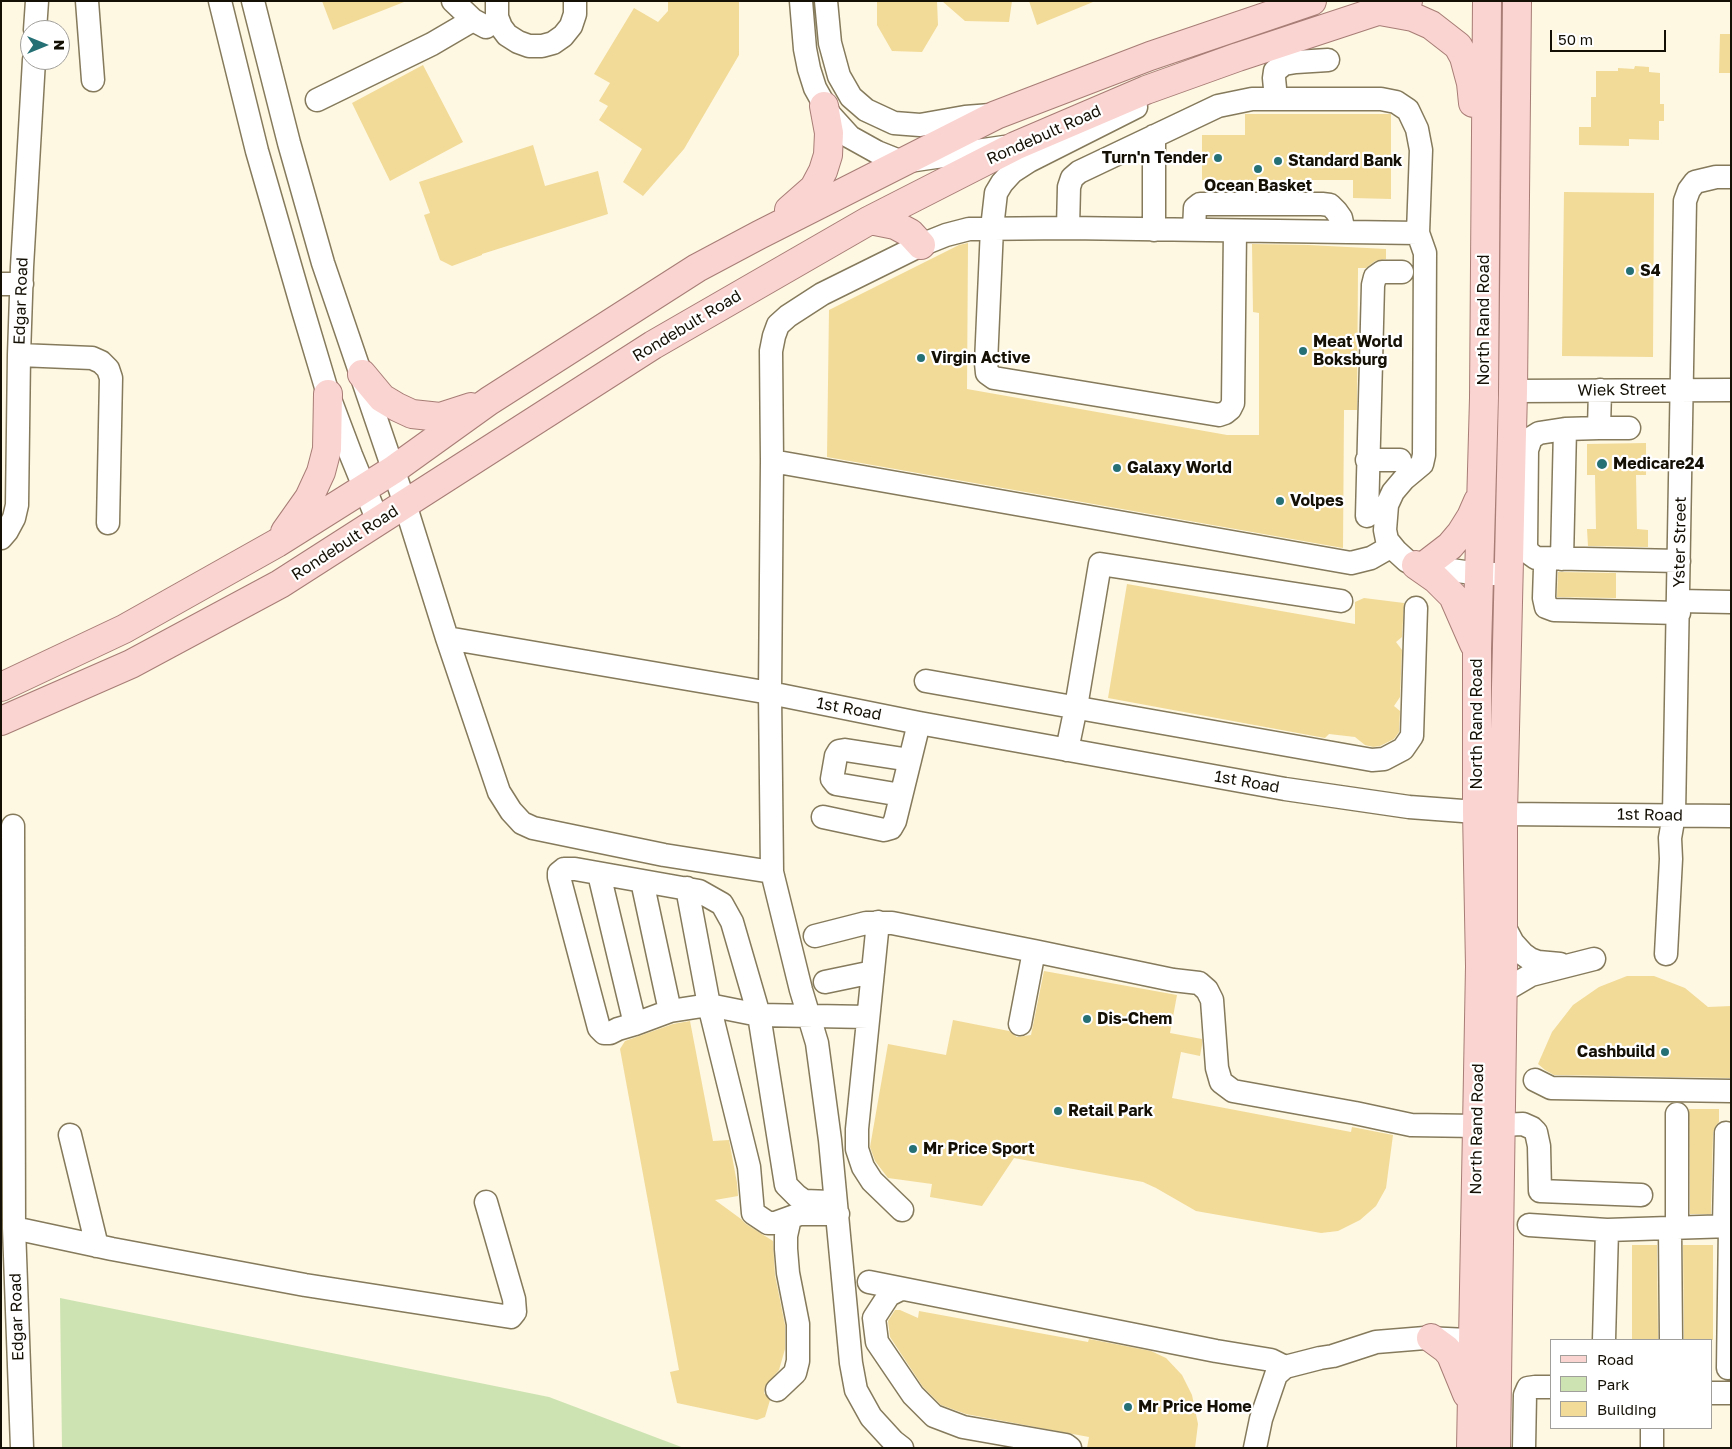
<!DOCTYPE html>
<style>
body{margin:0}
#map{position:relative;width:1732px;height:1449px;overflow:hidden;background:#fef7e2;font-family:"Golos Text",sans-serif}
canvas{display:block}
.frame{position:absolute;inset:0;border:2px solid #141005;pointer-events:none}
.legend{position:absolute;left:1550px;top:1339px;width:162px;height:90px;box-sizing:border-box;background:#fff;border:1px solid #a19f9b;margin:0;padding:6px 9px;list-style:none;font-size:15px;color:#141005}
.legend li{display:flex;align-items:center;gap:10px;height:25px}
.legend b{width:25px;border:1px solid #a19f9b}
.north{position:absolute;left:20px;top:20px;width:50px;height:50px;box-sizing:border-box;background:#fff;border:1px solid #a19f9b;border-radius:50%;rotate:90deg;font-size:14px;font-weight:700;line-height:20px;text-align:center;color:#141005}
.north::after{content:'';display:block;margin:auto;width:18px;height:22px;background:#257074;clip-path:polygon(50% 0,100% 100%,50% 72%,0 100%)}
.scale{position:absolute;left:1550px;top:30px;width:116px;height:22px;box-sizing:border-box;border:2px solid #141005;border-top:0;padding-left:6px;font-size:15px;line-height:18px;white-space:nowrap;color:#141005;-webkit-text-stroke:4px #fff;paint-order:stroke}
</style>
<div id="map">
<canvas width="1732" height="1449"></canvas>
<div class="frame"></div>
<ul class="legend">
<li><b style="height:6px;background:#fad4d1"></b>Road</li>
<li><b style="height:14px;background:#cde4b2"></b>Park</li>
<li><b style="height:14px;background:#f2db98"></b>Building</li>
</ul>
<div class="north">N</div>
<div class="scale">50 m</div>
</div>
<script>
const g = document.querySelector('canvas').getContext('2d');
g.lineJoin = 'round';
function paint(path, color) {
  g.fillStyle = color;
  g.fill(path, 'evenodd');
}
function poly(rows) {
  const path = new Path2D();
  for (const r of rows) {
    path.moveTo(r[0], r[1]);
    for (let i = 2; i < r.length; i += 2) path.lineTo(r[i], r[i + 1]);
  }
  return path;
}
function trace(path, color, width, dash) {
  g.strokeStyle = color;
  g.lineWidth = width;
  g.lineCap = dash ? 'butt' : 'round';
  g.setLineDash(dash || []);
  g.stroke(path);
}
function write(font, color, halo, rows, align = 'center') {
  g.font = font + ' "Golos Text",sans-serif';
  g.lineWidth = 4.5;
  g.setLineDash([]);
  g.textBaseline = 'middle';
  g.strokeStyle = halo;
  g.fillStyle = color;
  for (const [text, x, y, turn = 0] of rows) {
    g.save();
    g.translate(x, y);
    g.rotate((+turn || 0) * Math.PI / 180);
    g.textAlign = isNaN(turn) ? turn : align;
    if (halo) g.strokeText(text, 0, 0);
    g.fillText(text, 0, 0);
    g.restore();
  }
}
const green = poly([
 [60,1298,549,1397,684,1448,62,1448]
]);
const building = poly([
 [322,1,404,1,404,2,333,30],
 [668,1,739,1,739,55,684,149,643,196,623,182,642,149,599,120,608,106,599,101,610,83,594,74,634,8,658,22,668,11],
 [877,1,937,1,938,25,922,52,892,51,877,25],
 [942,1,1012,1,1009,22,965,21],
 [1029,1,1093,1,1093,2,1037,25],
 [1720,34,1731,34,1731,73,1719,73],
 [423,65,463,142,390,181,352,103],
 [1635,66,1649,67,1649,72,1660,73,1660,104,1664,104,1664,121,1659,121,1659,140,1629,139,1629,146,1579,145,1579,127,1591,127,1591,97,1596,97,1596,71,1618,71,1618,68,1634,69],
 [1245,114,1391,114,1391,199,1353,198,1353,180,1202,180,1202,135,1245,135],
 [533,145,545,186,598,171,608,214,482,254,482,255,452,266,440,260,424,215,430,213,419,182],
 [1564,192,1654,193,1653,357,1562,356],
 [968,243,967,389,1227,435,1259,435,1259,313,1253,312,1252,244,1308,245,1386,249,1386,259,1375,261,1366,268,1358,268,1357,410,1344,410,1343,548,827,457,829,310,959,245],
 [1646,443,1646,475,1636,475,1637,529,1648,530,1648,547,1588,546,1587,529,1596,529,1595,475,1587,475,1587,444],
 [1558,572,1616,573,1616,598,1557,597],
 [1127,584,1355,624,1355,602,1364,598,1404,603,1402,637,1396,642,1402,650,1400,697,1394,706,1400,711,1399,732,1394,739,1380,746,1373,747,1365,745,1355,737,1329,734,1325,738,1108,698],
 [1044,971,1177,995,1170,1033,1202,1039,1202,1045,1200,1056,1181,1052,1172,1098,1351,1132,1352,1127,1393,1135,1386,1188,1376,1206,1360,1220,1338,1231,1321,1233,1196,1211,1156,1188,1143,1182,1014,1158,982,1206,930,1197,932,1184,888,1178,875,1161,870,1147,888,1044,946,1055,953,1020,1009,1031,1017,1037,1031,1035],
 [1627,976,1654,976,1685,988,1708,1007,1731,1006,1731,1078,1554,1075,1545,1070,1538,1064,1552,1032,1573,1005,1599,987],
 [690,1021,713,1141,729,1140,737,1183,738,1196,715,1200,741,1219,746,1224,773,1241,775,1275,785,1325,785,1349,779,1370,765,1386,764,1393,770,1400,765,1417,757,1420,677,1403,670,1372,679,1370,620,1049,625,1041,673,1024],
 [1689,1109,1719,1109,1719,1122,1715,1127,1713,1133,1711,1214,1690,1214],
 [1632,1245,1657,1245,1658,1340,1632,1340],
 [1683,1245,1713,1245,1713,1340,1684,1340],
 [895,1310,900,1310,918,1318,919,1311,1088,1342,1089,1339,1151,1351,1166,1358,1182,1375,1192,1395,1198,1424,1195,1448,1087,1448,1089,1437,966,1414,941,1405,923,1387,890,1337,888,1321]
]);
const minor = poly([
 [87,1,93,80],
 [220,1,257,151,302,307,328,394,351,455,378,521],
 [253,1,289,143,323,263,405,504,447,638,499,792,511,811,522,823,533,828,664,855,772,872],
 [453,1,473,20,486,27],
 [497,1,497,17,501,27,507,35,518,42,529,46,542,46,553,43,563,36,571,26,575,14,575,1],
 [801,1,805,49,809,69,815,88,830,115,850,137,877,152,902,162,1004,147],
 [826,1,830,43,839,76,851,97,866,110,894,123,920,125,965,117,991,115],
 [35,30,37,1],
 [1276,99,1274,78,1275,71,1279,68,1284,64,1296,62,1328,60],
 [317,100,432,44,473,20],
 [1136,107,1029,161,1012,172,1002,183,996,193,992,228,986,363,987,373,994,378,1219,415,1225,413,1230,409,1233,403,1235,231],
 [1154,136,1154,230],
 [1068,228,1069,187,1072,178,1079,172,1218,106,1252,99,1381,99,1396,102,1408,110,1417,129,1421,150,1418,233,1425,253,1424,455,1422,464,1404,479,1393,492,1387,505,1385,530,1387,540,1396,551,1407,561,1416,565,1479,574,1509,574],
 [1194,230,1195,208,1200,204,1322,204,1330,205,1336,211,1341,218,1344,232],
 [1,284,22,284],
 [19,355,92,358,101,362,108,369,111,378,108,523],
 [1600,390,1599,428,1629,428],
 [1513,391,1731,390],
 [1565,429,1539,433,1531,438,1527,450,1526,547,1529,553,1536,558,1679,561],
 [1367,460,1400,460],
 [772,461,1351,563,1371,558,1392,546],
 [1367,516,1373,285,1375,277,1382,272,1402,272],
 [1,538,7,531,14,518,17,505,19,355,22,267,34,60],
 [1562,559,1565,429,1599,428],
 [1545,568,1544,598,1546,607,1554,610,1679,613],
 [1679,601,1731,602],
 [447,638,770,693,919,723,1285,789,1409,807,1503,814,1731,816],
 [926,681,1372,760,1384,759,1403,749,1412,736,1416,608],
 [1067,750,1076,707,1100,564,1341,601],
 [901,795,836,784,832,779,836,756,839,751,845,750,910,760],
 [823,817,884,830,891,828,895,821,919,723],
 [13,826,14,1228,22,1448],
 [564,869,575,869,699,891,722,904,732,922,759,1015,709,1005,670,1011,635,1024,618,1029,610,1033,604,1033,599,1028,559,877,559,873,564,869],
 [599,874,635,1024],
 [642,881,670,1011],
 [687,888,709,1005,749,1167,753,1213,768,1223,775,1223,800,1214,838,1214],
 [878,922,857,1129,857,1149,863,1167,872,1181,902,1210],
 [1503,924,1513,943,1523,954,1530,959,1538,962,1560,964],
 [815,936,866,923,892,923,1034,951],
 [1666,954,1671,859,1670,838,1674,815,1685,201,1689,190,1695,182,1716,177,1731,177],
 [825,982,873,972],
 [1502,992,1531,975,1594,959],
 [1020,1024,1034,951,1173,980,1199,983,1207,990,1212,1000,1217,1068,1221,1082,1233,1091,1355,1113,1411,1125,1477,1126,1523,1124,1532,1128,1536,1132,1539,1146,1540,1191,1641,1195],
 [1535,1080,1551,1088,1731,1091],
 [70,1135,97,1246],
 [831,1202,804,1201,797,1196,786,1185,759,1015,868,1017],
 [1529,1225,1607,1230,1731,1226],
 [1724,1225,1726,1133],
 [14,1228,112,1249,305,1285,511,1317,515,1312,514,1299,486,1202],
 [1677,1228,1677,1114],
 [1670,1229,1671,1340],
 [869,1282,1216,1351,1271,1360,1285,1367],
 [901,1289,889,1295,874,1318,877,1342,913,1395,934,1416,963,1427,1066,1445,1070,1448],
 [1604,1340,1607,1230],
 [1728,1368,1730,1226],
 [777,1390,795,1373,798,1361,798,1324,788,1273,786,1249,786,1236,790,1218],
 [1711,1393,1731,1393],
 [1652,1428,1652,1448],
 [902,1448,893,1441,871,1417,856,1390,851,1363,830,1140,817,1043,801,990,772,872,770,693,772,461,771,351,774,336,778,325,788,316,822,294,921,245,946,235,969,229,1068,228,1418,233],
 [1255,1448,1261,1419,1276,1375,1285,1367,1320,1358,1333,1356,1376,1342,1425,1338,1490,1341],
 [1524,1448,1525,1395,1528,1388,1535,1387,1551,1387]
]);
const major = poly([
 [1380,11,1413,17,1431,25,1458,46,1464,57,1471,83,1473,103],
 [789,210,814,188,823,171,828,155,829,133,824,106],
 [870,220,895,225,910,233,921,245],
 [362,374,382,398,397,407,412,414,440,417,471,407],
 [285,532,309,498,321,472,327,449,328,394],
 [1416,565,1436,579,1453,596,1474,644],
 [1424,566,1450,546,1461,533,1471,517,1478,501],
 [1,687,124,629,277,543,393,470,489,401,697,268,759,235,996,115,1150,56,1312,1],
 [1,721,131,664,280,584,653,345,870,220,1015,146,1146,90,1238,57,1408,1],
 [1431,1338,1446,1349,1451,1355,1467,1394],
 [1471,1448,1480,966,1477,812,1477,649,1484,398,1487,1],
 [1496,1448,1503,967,1503,814,1513,391,1517,1]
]);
const markers = [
 [1218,158,5,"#257074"],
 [1278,161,5,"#257074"],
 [1258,169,5,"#257074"],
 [1630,271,5,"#257074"],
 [1303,351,5,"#257074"],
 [921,358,5,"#257074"],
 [1602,464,6,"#257074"],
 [1117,468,5,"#257074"],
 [1280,501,5,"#257074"],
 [1087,1019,5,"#257074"],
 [1665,1052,5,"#257074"],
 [1058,1111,5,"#257074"],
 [913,1149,5,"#257074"],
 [1128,1407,5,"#257074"]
];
const streetNames = [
 ["Rondebult Road",1044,135,-24],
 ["Edgar Road",21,301,-88],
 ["North Rand Road",1484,320,-90],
 ["Rondebult Road",687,326,-31],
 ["Wiek Street",1622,390,-1],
 ["Yster Street",1680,542,-89],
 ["Rondebult Road",345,543,-33],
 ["1st Road",849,709,11],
 ["North Rand Road",1477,724,-90],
 ["1st Road",1247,782,10],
 ["1st Road",1650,815,1],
 ["North Rand Road",1477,1129,-89],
 ["Edgar Road",17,1317,-92]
];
const poiNames = [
 ["Turn'n Tender",1208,158,"right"],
 ["Standard Bank",1288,161],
 ["Ocean Basket",1258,186,"center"],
 ["S4",1640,271],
 ["Meat World",1313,342],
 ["Boksburg",1313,360],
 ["Virgin Active",931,358],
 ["Medicare24",1613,464],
 ["Galaxy World",1127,468],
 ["Volpes",1290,501],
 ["Dis-Chem",1097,1019],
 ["Cashbuild",1655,1052,"right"],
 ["Retail Park",1068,1111],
 ["Mr Price Sport",923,1149],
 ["Mr Price Home",1138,1407]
];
paint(green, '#cde4b2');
paint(building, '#f2db98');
trace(minor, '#857a5b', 25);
trace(major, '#a77d75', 30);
trace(minor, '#fff', 22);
trace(major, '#fad4d1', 28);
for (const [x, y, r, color] of markers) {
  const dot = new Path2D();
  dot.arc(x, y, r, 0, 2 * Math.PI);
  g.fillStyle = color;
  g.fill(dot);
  trace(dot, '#fff', 2);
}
write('16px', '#141005', '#fff', streetNames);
write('bold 16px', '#141005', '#fff', poiNames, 'left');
</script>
